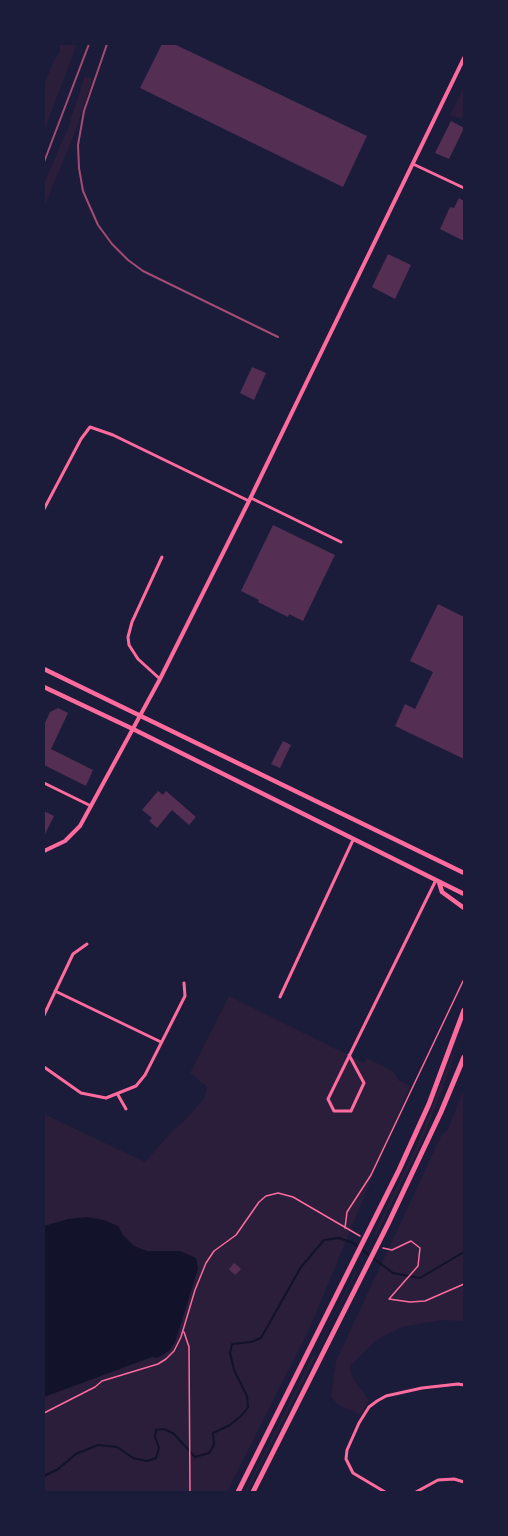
<!DOCTYPE html>
<style>
body{margin:0}
#map{position:relative;width:508px;height:1536px;overflow:hidden;background:#1b1b3a;font-family:"Noto Sans",sans-serif}
canvas{display:block}
.frame{position:absolute;inset:0;border:45px solid #1b1b3a;pointer-events:none}
</style>
<div id="map">
<canvas width="508" height="1536"></canvas>
<div class="frame"></div>
</div>
<script>
const g = document.querySelector('canvas').getContext('2d');
g.lineJoin = 'round';
function paint(path, color) {
  g.fillStyle = color;
  g.fill(path, 'evenodd');
}
function poly(rows) {
  const path = new Path2D();
  for (const r of rows) {
    path.moveTo(r[0], r[1]);
    for (let i = 2; i < r.length; i += 2) path.lineTo(r[i], r[i + 1]);
  }
  return path;
}
function trace(path, color, width, dash) {
  g.strokeStyle = color;
  g.lineWidth = width;
  g.lineCap = dash ? 'butt' : 'round';
  g.setLineDash(dash || []);
  g.stroke(path);
}
const green = poly([
 [60,44,77,44,44,131,44,85,54,60,60,52],
 [85,76,93,79,74,135,44,207,44,183,68,128],
 [464,87,464,115,461,119,450,115],
 [229,996,364,1063,367,1058,393,1071,399,1081,410,1086,309,1330,227,1492,44,1492,44,1114,145,1162,174,1129,180,1125,204,1099,207,1087,190,1073],
 [464,1025,442,1090,419,1148,375,1237,374,1234,417,1145],
 [464,1089,464,1321,441,1320,402,1327,376,1340,350,1366,352,1377,369,1400,361,1415,337,1404,331,1396,336,1361,442,1134,447,1131],
 [356,1270,357,1272,315,1354,315,1353],
 [313,1355,315,1357,247,1492,245,1492]
]);
const water = poly([
 [87,1217,104,1220,118,1226,123,1235,134,1246,147,1251,180,1251,196,1258,198,1269,175,1342,169,1351,157,1358,152,1357,44,1397,44,1226,68,1219]
]);
const stream = poly([
 [44,1476,58,1469,76,1454,98,1445,117,1447,133,1458,147,1461,156,1458,159,1448,155,1437,156,1430,164,1429,174,1434,195,1457,209,1453,214,1445,213,1433,230,1425,242,1415,248,1407,247,1396,234,1370,230,1353,232,1344,251,1342,261,1338,301,1267,324,1240,339,1238,353,1243,393,1273,420,1278,464,1252]
]);
const building = poly([
 [162,44,174,44,367,136,343,187,140,88],
 [451,121,464,128,449,159,435,153],
 [459,198,464,201,464,241,440,229,450,207,454,208],
 [388,254,411,265,395,299,372,287],
 [252,367,266,373,254,400,240,393],
 [273,525,335,555,303,621,289,614,288,617,258,602,259,600,241,591],
 [438,604,464,617,464,759,395,726,405,704,415,709,433,672,410,661],
 [58,708,68,713,51,749,93,770,86,786,44,765,44,725,50,712],
 [283,741,291,745,280,768,271,764],
 [158,791,163,795,166,791,196,817,189,825,172,810,157,828,149,821,152,818,142,810],
 [44,811,54,816,44,836],
 [234,1263,241,1269,235,1275,229,1269]
]);
const path = poly([
 [345,1228,347,1212,371,1175,464,979],
 [383,1248,392,1250,411,1241,420,1248,418,1266,389,1299,410,1302,425,1301,464,1284],
 [184,1332,189,1347,190,1492],
 [44,1413,95,1387,102,1381,158,1364,166,1359,174,1351,181,1337,195,1290,206,1263,214,1251,236,1235,259,1202,266,1196,278,1193,293,1197,360,1236]
]);
const minor = poly([
 [413,164,464,188],
 [251,498,341,542],
 [44,509,81,439,90,427,113,435,249,501],
 [160,679,138,659,129,645,128,637,132,622,162,557],
 [44,783,91,806],
 [55,991,161,1042],
 [280,997,353,840],
 [44,1015,73,954,87,944],
 [349,1055,364,1083,351,1111,334,1111,328,1099,436,880],
 [44,1067,81,1093,106,1098,136,1086,145,1075,185,996,184,983],
 [118,1095,126,1109],
 [385,1492,353,1473,346,1459,347,1450,359,1423,369,1407,377,1401,386,1396,422,1388,458,1384,464,1385],
 [416,1492,438,1480,454,1479,464,1482]
]);
const tertiary = poly([
 [44,851,65,841,80,826,160,679,249,501,464,58]
]);
const secondary = poly([
 [44,669,464,873],
 [44,687,133,729,464,894],
 [439,882,442,892,464,908]
]);
const primary = poly([
 [238,1492,399,1170,429,1104,464,1010],
 [253,1492,388,1224,441,1112,464,1057]
]);
const rail = poly([
 [107,44,84,111,78,145,79,168,83,191,98,225,112,244,128,260,143,271,278,337],
 [44,162,89,44]
]);
paint(green, '#2a1e3b');
paint(water, '#12122b');
trace(stream, '#12122b', 2);
paint(building, '#542f53');
trace(path, '#ff6b9d', 1.5);
trace(minor, '#ff6b9d', 3);
trace(tertiary, '#ff6b9d', 4);
trace(secondary, '#ff6b9d', 4.5);
trace(primary, '#ff6b9d', 5);
trace(rail, '#a44b75', 2);
</script>
